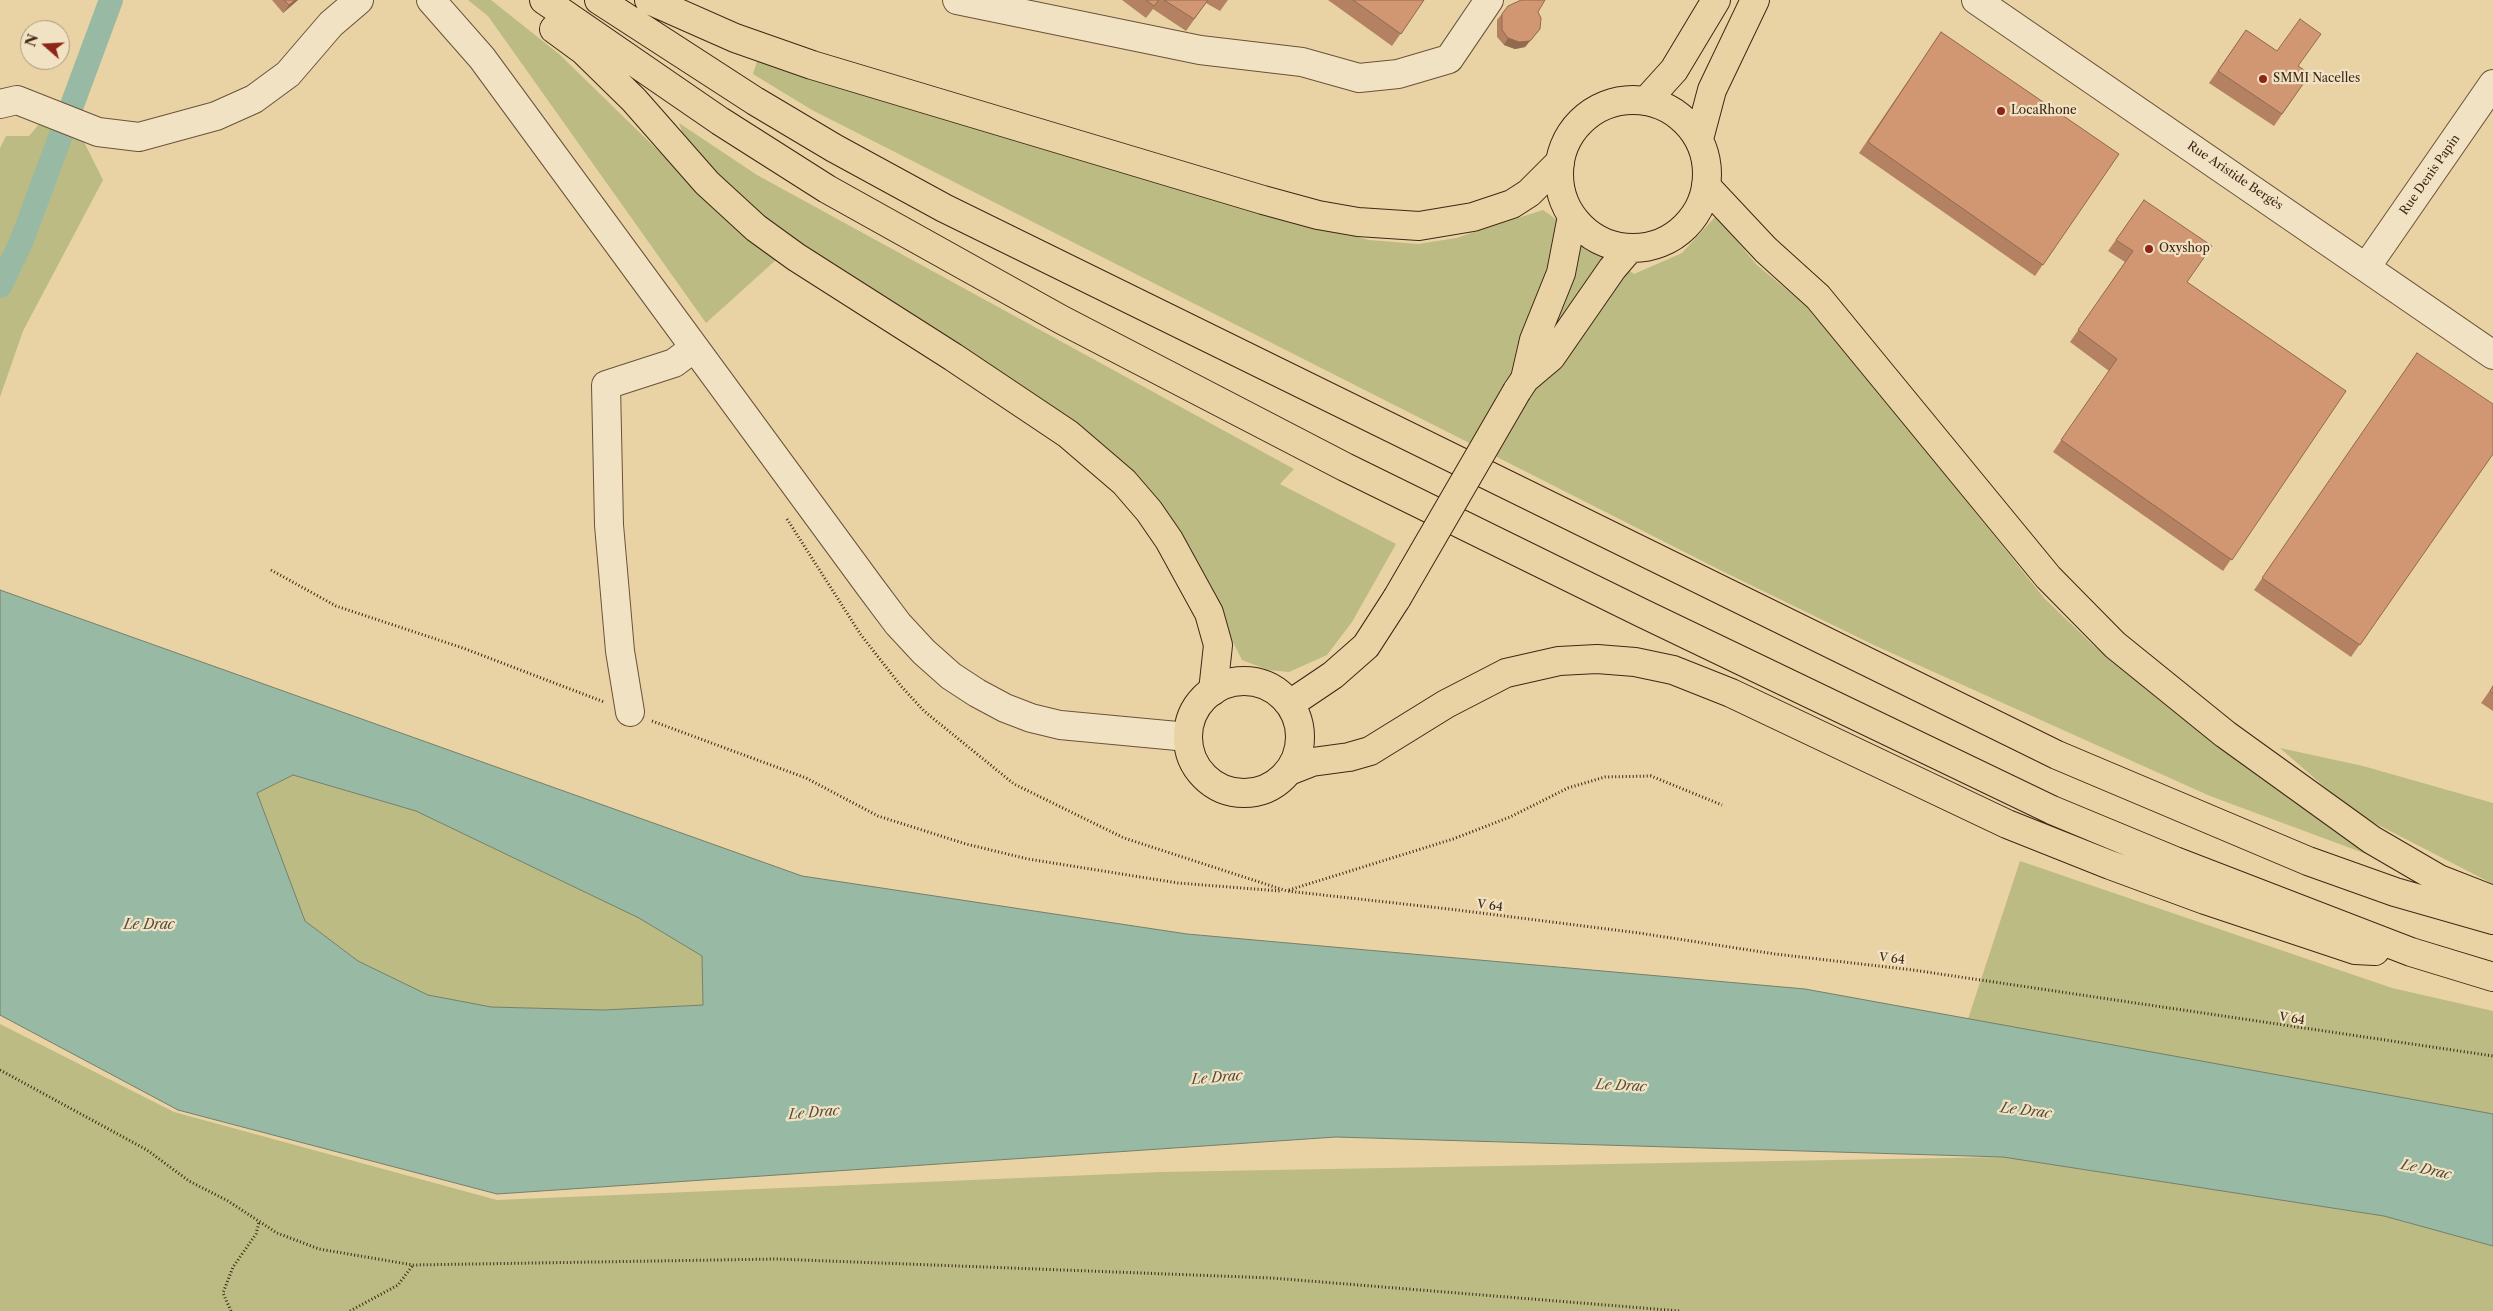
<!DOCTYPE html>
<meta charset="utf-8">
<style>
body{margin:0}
#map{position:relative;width:2493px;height:1311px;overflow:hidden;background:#e9d3a5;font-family:"Libre Caslon Text",serif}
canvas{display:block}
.north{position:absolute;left:20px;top:20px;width:50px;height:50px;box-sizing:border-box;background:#f1e2c4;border:1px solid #aa977e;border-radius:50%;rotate:289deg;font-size:14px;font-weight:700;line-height:20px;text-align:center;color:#3f2715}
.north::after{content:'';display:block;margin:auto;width:18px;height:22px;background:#8f2418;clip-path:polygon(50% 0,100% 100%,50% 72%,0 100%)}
</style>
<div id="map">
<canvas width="2493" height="1311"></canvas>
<div class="north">N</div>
</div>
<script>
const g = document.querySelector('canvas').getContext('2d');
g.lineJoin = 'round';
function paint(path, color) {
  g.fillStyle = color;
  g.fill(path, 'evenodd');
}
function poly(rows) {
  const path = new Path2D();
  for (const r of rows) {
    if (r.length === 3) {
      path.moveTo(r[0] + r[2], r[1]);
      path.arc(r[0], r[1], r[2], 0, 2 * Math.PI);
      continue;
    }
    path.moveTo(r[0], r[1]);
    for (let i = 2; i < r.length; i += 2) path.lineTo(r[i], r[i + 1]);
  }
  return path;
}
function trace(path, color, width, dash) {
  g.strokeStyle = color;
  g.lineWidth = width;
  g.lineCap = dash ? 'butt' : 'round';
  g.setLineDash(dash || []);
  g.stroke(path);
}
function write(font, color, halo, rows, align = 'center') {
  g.font = font + ' "Libre Caslon Text",serif';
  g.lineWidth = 4.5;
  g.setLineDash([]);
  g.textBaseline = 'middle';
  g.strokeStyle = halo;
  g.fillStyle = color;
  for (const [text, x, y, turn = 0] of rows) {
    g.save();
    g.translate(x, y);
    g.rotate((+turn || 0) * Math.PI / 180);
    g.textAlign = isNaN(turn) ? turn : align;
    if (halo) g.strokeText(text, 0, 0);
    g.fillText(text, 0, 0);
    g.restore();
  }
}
const green = poly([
 [468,0,491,0,559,54,674,166,777,259,706,323,488,16],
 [759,55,1266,213,1369,240,1418,244,1456,238,1543,210,1634,274,1682,253,1716,216,1757,265,1804,304,1843,346,2044,598,2094,646,2152,693,2388,862,2210,796,1876,646,1720,570,812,110,753,74],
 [40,123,84,142,103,180,23,331,0,397,0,148,6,136,29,136],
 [679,123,757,175,1294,469,1280,484,1396,544,1352,622,1327,655,1289,672,1268,670,1242,660,1201,578,1137,481,742,206,686,144],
 [2280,748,2363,766,2493,803,2493,884,2353,812],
 [293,775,416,811,639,918,702,956,703,1005,604,1010,491,1007,428,995,358,961,305,921,257,793],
 [2020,861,2392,988,2493,1011,2493,1114,1968,1019],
 [0,1024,174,1112,497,1200,1162,1172,2003,1157,2384,1216,2493,1246,2493,1311,0,1311]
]);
const water = poly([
 [0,590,802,876,1187,934,1805,989,2493,1114,2493,1246,2384,1216,2003,1157,1336,1137,497,1194,178,1110,0,1015,0,590],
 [293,775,416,811,639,918,702,956,703,1005,604,1010,491,1007,428,995,358,961,305,921,257,793,293,775]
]);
const canal = poly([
 [0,286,22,240,111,0]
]);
const path = poly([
 [787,519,861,635,901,686,924,711,1014,784,1124,838,1287,891,1449,909,1639,933,1775,954,1913,970,2493,1056],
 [271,570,336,606,463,648,604,702],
 [652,721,806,778,878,816,966,844,1028,859,1178,883,1280,891],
 [1289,890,1453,839,1510,817,1568,788,1605,777,1651,776,1722,805],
 [0,1070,147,1150,189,1181,228,1201,277,1233,319,1249,413,1265,776,1259,1272,1278,1680,1311],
 [231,1311,223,1293,233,1267,256,1234,259,1222],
 [350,1311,398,1285,413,1265]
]);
const minor = poly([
 [431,0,482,58,871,588,898,624,924,652,951,676,977,693,1005,708,1031,718,1060,725,1188,737],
 [957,0,1200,50,1302,62,1359,78,1398,74,1449,59,1489,0],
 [1976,0,2493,355],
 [0,104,17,100,98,132,139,137,216,116,254,99,288,74,331,24,359,0],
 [2367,266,2493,84],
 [630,712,620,651,609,525,606,385,674,363,694,348]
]);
const major = poly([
 [1633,174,74],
 [1646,101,1674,70,1716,0],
 [1699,139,1712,90,1755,0],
 [1525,379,1534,340,1561,273,1572,216],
 [1517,391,1525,379,1551,357,1612,269,1630,248],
 [1244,737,56],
 [1290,704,1333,675,1366,646,1397,598]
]);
const highway = poly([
 [544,0,720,121,827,189,1062,320,1345,467,1642,613,2052,810,2175,861,2411,952,2493,977],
 [599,0,755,101,834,148,944,208,2057,755,2308,861,2395,892,2493,920],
 [649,0,735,38,812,65,1263,200,1318,215,1358,222,1419,226,1473,217,1512,204,1529,193,1560,162],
 [554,29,584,51,634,100,707,183,756,228,796,257,953,357,1068,434,1124,482,1149,511,1169,540,1209,613,1218,645,1213,691],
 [1706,186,1766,250,1818,297,2048,577,2115,645,2225,734,2372,840,2439,879,2493,900],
 [1289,771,1312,762,1349,757,1370,751,1446,704,1506,673,1559,661,1597,659,1635,662,1673,670,1731,693,2007,824,2110,865,2205,900,2355,950,2375,951]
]);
const majorBridge = poly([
 [1397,598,1517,391]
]);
const wall = poly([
 [272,0,298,0,283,13],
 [1122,0,1228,0,1220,11,1206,3,1186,31,1153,9,1146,18],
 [1328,0,1424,0,1392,46],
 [1508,6,1538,12,1540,29,1525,47,1515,49,1504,45,1497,37,1497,20],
 [2246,30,2310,74,2274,126,2209,83],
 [1941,32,2119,154,2035,276,1859,153],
 [2144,200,2187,282,2346,391,2223,571,2053,452,2109,371,2070,342,2125,262,2108,251],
 [2417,353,2493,454,2351,657,2254,590],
 [2493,686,2493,711,2481,703]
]);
const shadedWall = poly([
 [295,0,298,0,283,13,289,5],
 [1540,29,1525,47,1515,49,1504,45,1508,38]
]);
const building = poly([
 [284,0,295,0,289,5,284,0],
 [1146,0,1159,0,1154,6,1146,0],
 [1164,0,1208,0,1194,19,1164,0],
 [1353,0,1424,0,1401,34,1353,0],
 [1521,0,1545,0,1538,12,1541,18,1540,29,1530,41,1519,42,1508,38,1502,30,1502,14,1508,6,1521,0],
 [2300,19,2321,34,2298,66,2310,74,2282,114,2218,71,2246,30,2277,51,2300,19],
 [1941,32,2119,154,2043,265,1868,142,1941,32],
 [2144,200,2212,246,2187,282,2346,391,2232,560,2061,440,2117,359,2078,330,2133,251,2116,240,2144,200],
 [2417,353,2493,404,2493,454,2360,645,2262,578,2417,353],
 [2493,686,2493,694,2490,691,2493,686]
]);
const markers = [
 [2263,79,5,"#8f2418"],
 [2001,111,5,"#8f2418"],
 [2149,249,5,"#8f2418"]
];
const poiNames = [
 ["SMMI Nacelles",2273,79],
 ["LocaRhone",2011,111],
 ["Oxyshop",2159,249]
];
const streetNames = [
 ["Rue Denis Papin",2430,175,-55],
 ["Rue Aristide Bergès",2235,176,34],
 ["V 64",1490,906,7],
 ["V 64",1892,959,6],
 ["V 64",2292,1019,9]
];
const waterNames = [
 ["Le Drac",149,925],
 ["Le Drac",1217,1078,-5],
 ["Le Drac",1621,1086,3],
 ["Le Drac",2026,1111,7],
 ["Le Drac",814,1113,-5],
 ["Le Drac",2426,1170,12]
];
paint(green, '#bbbb83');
paint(water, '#98b9a3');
trace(water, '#747f6a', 1);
trace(canal, '#98b9a3', 24);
trace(minor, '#6a5239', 30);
trace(major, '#3f2715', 30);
trace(highway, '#3f2715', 30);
trace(path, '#3f2715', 3, [1, 2.5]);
trace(minor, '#f1e2c4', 28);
trace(major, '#e9d3a5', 28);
trace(highway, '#e9d3a5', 28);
trace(majorBridge, '#3f2715', 30, []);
trace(majorBridge, '#e9d3a5', 28);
paint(wall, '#b48262');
paint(shadedWall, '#926a50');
paint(building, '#d19772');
trace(building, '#926a50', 1);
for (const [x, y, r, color] of markers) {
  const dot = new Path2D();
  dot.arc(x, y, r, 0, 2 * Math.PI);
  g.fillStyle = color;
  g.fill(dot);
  trace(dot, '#f1e2c4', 2);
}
write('12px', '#3f2715', '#f1e2c4', poiNames, 'left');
write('12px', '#3f2715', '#f1e2c4', streetNames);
write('italic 14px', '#554c38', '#f1e2c4', waterNames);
</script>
